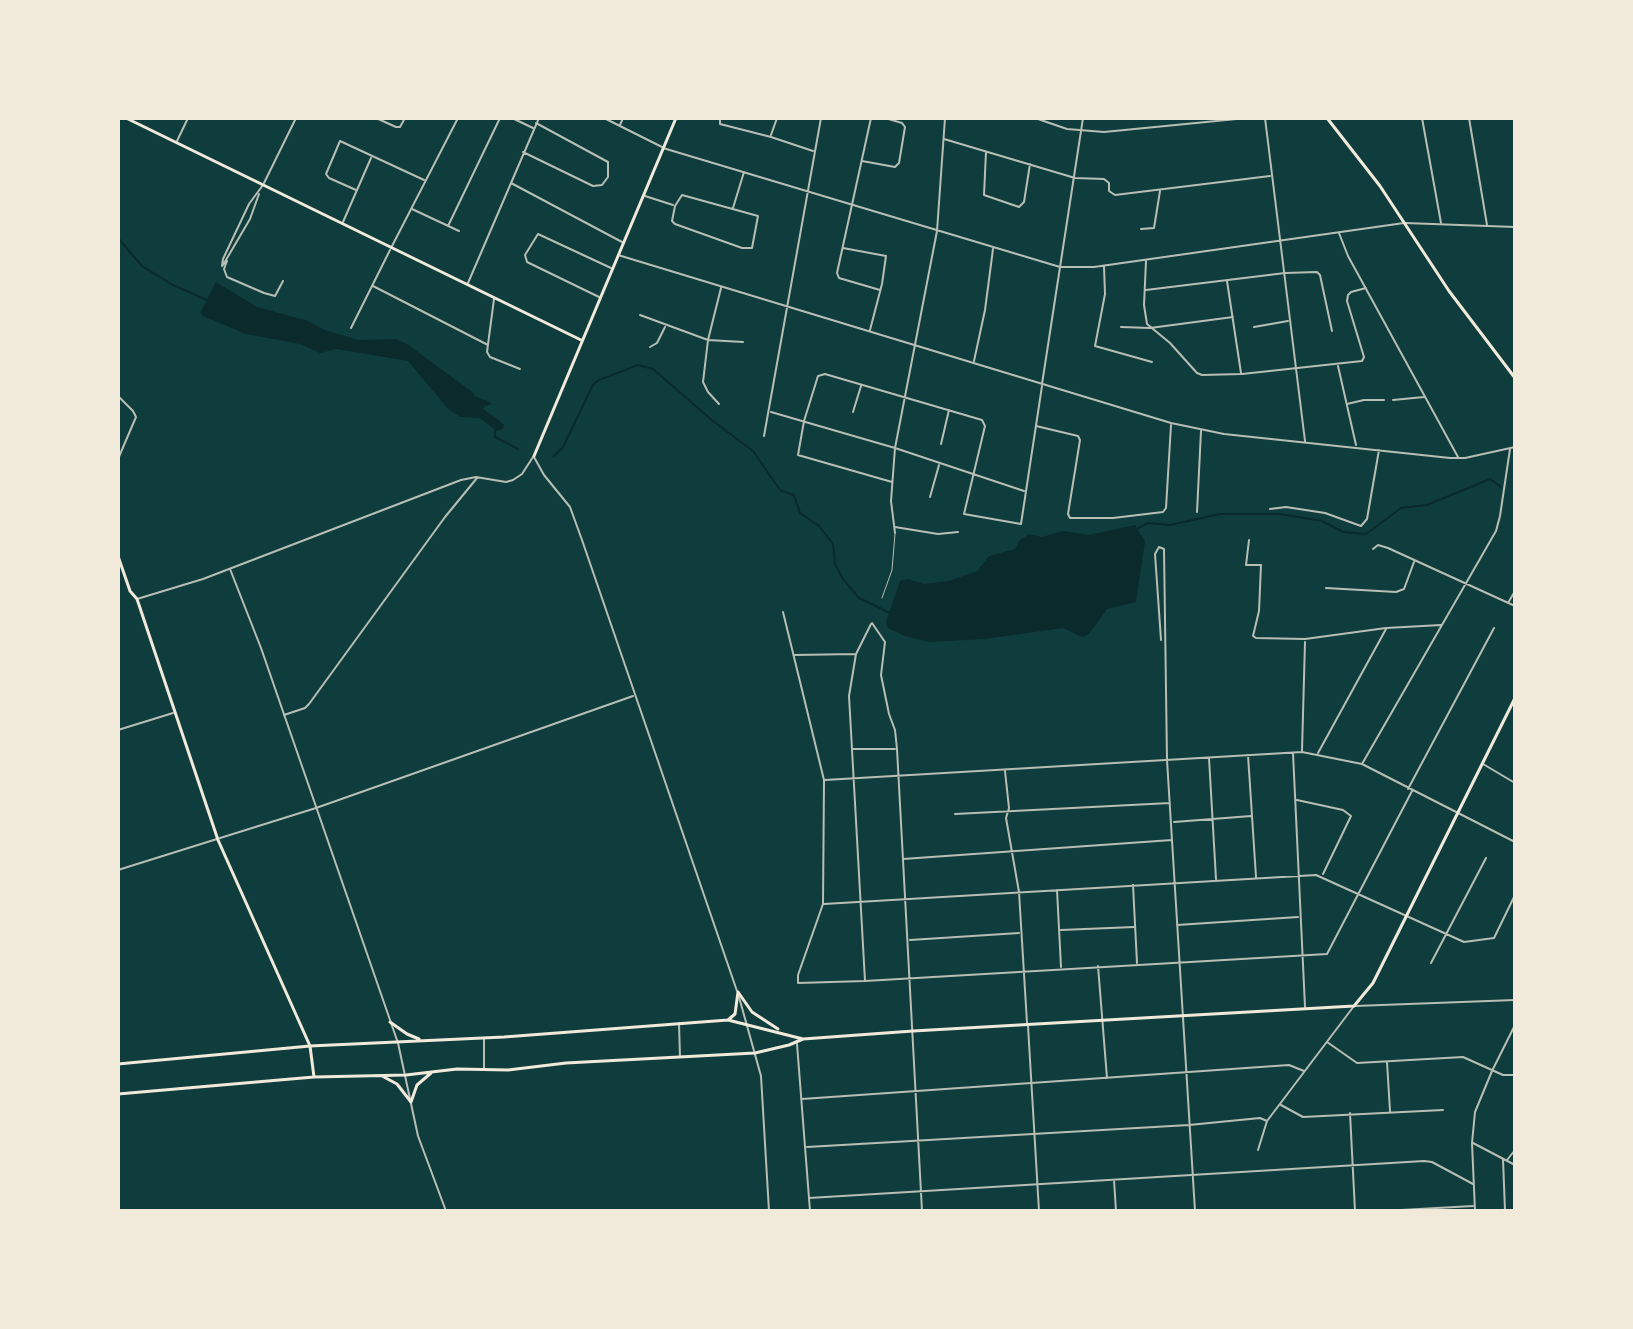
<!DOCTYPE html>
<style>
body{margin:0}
#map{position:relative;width:1633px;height:1329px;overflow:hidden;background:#0f3d3e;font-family:Lato,sans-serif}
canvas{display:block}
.frame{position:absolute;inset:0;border:120px solid #f1e9da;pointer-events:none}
</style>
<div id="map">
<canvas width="1633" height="1329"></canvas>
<div class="frame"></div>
</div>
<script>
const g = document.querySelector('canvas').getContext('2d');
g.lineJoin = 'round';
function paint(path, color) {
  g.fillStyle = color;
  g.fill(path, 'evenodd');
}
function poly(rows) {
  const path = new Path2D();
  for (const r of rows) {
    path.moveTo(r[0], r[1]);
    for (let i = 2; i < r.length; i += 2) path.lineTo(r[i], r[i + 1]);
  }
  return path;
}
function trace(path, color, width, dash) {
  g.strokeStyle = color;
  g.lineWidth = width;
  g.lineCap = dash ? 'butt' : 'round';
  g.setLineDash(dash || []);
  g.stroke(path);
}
const water = poly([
 [216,282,257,307,308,321,325,330,358,340,395,339,407,344,471,391,475,396,490,402,492,405,485,406,483,409,499,420,504,425,503,429,497,431,480,418,460,417,448,409,408,361,337,349,320,353,300,344,246,334,203,316,200,313],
 [1135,525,1145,541,1136,602,1107,609,1089,634,1082,637,1063,628,984,639,929,642,905,636,888,628,886,622,900,581,908,579,924,584,949,581,977,571,989,556,1015,549,1019,541,1029,534,1042,537,1063,531,1089,535]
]);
const stream = poly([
 [118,238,142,266,173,285,209,301],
 [495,428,495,437,518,449],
 [554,456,563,447,593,385,599,380,638,365,653,369,713,421,753,451,780,490,794,495,800,513,819,526,833,544,835,564,843,579,859,598,890,613],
 [1138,528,1148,523,1170,525,1220,514,1280,514,1322,521,1343,532,1366,534,1401,508,1427,505,1490,479,1501,487]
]);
const service = poly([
 [882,598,892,570,895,534]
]);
const minor = poly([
 [376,118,396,127,400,127,405,118],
 [512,118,533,128],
 [720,118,720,124,771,137,813,151],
 [871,118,837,273,839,278,880,290],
 [1035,118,1067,129,1104,132,1247,118],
 [1265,118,1305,441],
 [1422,118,1441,223],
 [1469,118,1487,225],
 [620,125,623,118],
 [771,135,777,118],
 [944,139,1075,178,1104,179,1109,183,1109,191,1115,195,1270,176],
 [177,141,188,118],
 [663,148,1060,267,1094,267,1404,223],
 [523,152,593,186,602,185,608,177,608,162,536,123],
 [986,152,984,195,1019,207,1024,202,1030,164],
 [862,161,895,167,899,163,905,127,902,123,885,118],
 [511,183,622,242],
 [356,190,329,178,326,174,340,141,424,180],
 [682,195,758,216,752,248,742,248,675,224,672,221,675,206,682,195],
 [645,196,673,205],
 [733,208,744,172],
 [412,209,459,231],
 [343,222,371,158],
 [448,226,500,118],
 [1141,229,1154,228,1160,191],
 [1339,233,1348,256,1458,457],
 [843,248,886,256,882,284,870,330],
 [618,255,1171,423,1224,434,1450,458,1465,458,1515,447],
 [227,261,224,269,227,277,264,293,275,296,283,281],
 [1146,261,1144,305,1147,324,1170,343,1197,373,1202,375,1242,374,1362,361,1364,357,1347,301,1348,295,1351,292,1366,288],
 [223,265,250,219,259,194],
 [222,266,223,259,249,204,263,185],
 [1104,267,1105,294,1095,346,1152,362],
 [1227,281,1241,373],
 [468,283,539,118],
 [373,286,488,345],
 [1146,290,1285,273,1317,272,1320,275,1332,331],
 [599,297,527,262,525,255,538,234,611,268],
 [494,299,487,352,490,357,520,369],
 [640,315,708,340,743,342],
 [1121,327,1150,328,1233,317],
 [1254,327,1288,321],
 [351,328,390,250],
 [650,347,657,343,665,327],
 [974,361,985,310,993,249],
 [1338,366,1356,445],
 [118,396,133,411,136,417,118,459],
 [1393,400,1424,397],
 [719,404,708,392,703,382,708,340,721,288],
 [1347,404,1364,400,1384,400],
 [771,412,895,448,1024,491],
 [853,412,861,386],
 [1036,426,1078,436,1080,440,1068,514,1070,518,1113,518,1163,512,1166,508,1171,425],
 [764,436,821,118],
 [941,444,949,410],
 [892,482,798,455,804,421,818,376,825,374,982,420,985,426,964,514,1021,524,1042,386],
 [930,497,939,465],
 [1270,509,1286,507,1325,513,1361,526,1367,519,1379,450],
 [1197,512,1201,431],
 [895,527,938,534,958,532],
 [895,533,891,501,895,448,937,231,945,118],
 [1249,540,1246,565,1261,565,1259,611,1253,636,1256,638,1305,639,1386,628,1441,625],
 [1373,549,1378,545,1388,548,1515,606],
 [1326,588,1396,592,1404,589,1414,562],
 [137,599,203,579,461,480,476,477,506,482,513,480,522,474,533,457],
 [1508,603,1515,591],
 [783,612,824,780,823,904,798,975,798,983,865,981,1327,954,1412,791],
 [872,623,885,642,881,675,889,714,895,730,897,749,922,1211],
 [1161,640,1155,554,1159,547,1164,549,1167,760,1195,1211],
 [794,655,856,654],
 [284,715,305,708,309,704,445,517,477,478],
 [118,730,173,713],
 [853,749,895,749],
 [1302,751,1305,642],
 [1293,753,1305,1007],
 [1318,753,1386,629],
 [1248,755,1256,877],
 [1209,758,1216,879],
 [1362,764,1496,531,1500,516,1510,449],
 [1483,764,1515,783],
 [1005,771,1009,808,1006,818,1019,892,1027,1023],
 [825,780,1302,752,1362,764,1515,842],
 [1408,789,1494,628],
 [1297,800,1343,810,1351,816,1323,874],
 [955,814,1170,803],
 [1174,822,1251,816],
 [903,859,1172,840],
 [1133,885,1137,963],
 [1057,890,1061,967],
 [824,904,1316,875,1464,942,1494,938,1515,895],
 [1177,925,1298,917],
 [1061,930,1134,927],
 [910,940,1019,933],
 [1431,963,1486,858],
 [1098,966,1107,1078],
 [865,981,849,696,856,654,871,624],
 [679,1023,680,1057],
 [484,1038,484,1068],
 [1327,1042,1357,1063,1463,1057,1503,1075,1515,1075],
 [797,1044,810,1211],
 [1387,1062,1390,1111],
 [802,1099,1289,1065,1304,1071],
 [1281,1105,1303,1117,1443,1110],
 [1350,1113,1355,1211],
 [1473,1143,1515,1165],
 [807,1147,1189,1125,1260,1118,1267,1121],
 [1258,1150,1267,1121,1354,1006],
 [1503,1159,1505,1211],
 [1507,1160,1515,1150],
 [1114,1180,1116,1211],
 [809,1198,1424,1161,1432,1162,1473,1184],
 [1383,1211,1473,1206]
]);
const tertiary = poly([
 [604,118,662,147],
 [264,183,296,118],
 [1405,223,1515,227],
 [391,248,458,118],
 [1042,384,1083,118],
 [534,457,544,475,570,507,582,540,737,991],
 [230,569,261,648,398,1043,418,1136,446,1211],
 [118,870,316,808,633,696],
 [739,997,761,1076,769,1211],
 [1355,1006,1515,1000],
 [1028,1026,1039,1211],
 [1475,1211,1472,1143,1475,1112,1492,1071,1515,1025]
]);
const secondary = poly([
 [126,118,581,340],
 [1327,118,1380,186,1449,291,1515,378],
 [534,456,676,118],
 [118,556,130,591,137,599,218,840,310,1046,314,1077],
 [738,992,752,1012,778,1029],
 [728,1020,735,1014,738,992],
 [390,1022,407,1034,419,1039],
 [118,1064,310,1046,504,1037,728,1020,803,1039],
 [382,1076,397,1084,411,1102],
 [118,1094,314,1077,406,1075,457,1069,508,1070,566,1063,755,1053,789,1045,803,1039,913,1031,1354,1006,1373,983,1515,698],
 [411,1102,417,1085,431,1073]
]);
paint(water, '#0a2a2b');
trace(stream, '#0a2a2b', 2);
trace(service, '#b8beb3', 1);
trace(minor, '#b8beb3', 2);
trace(tertiary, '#b8beb3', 2);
trace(secondary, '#f1e9da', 3);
</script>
